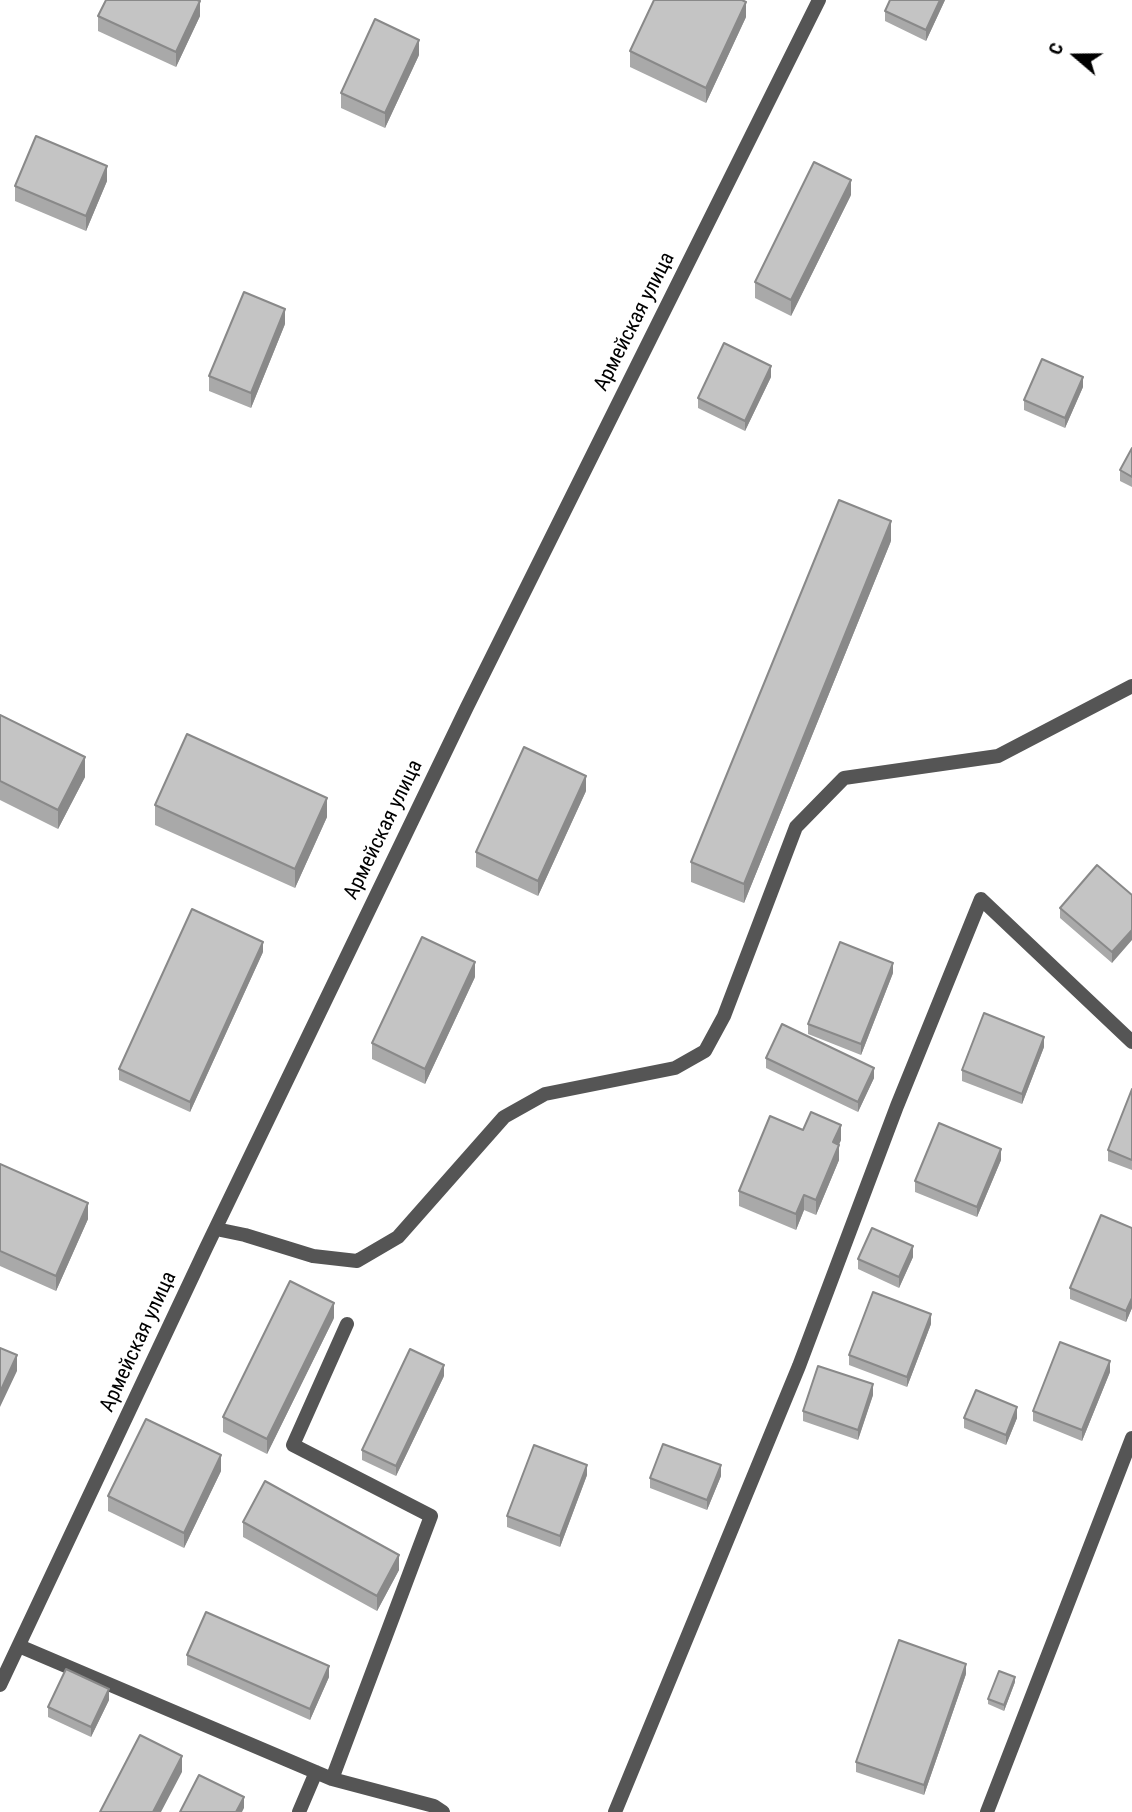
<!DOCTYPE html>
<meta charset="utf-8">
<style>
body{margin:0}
#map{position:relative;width:1132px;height:1812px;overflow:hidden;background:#fff;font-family:"Roboto Condensed",sans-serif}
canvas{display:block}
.north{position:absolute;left:1041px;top:21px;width:70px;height:70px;-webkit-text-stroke:5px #fff;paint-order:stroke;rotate:290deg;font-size:19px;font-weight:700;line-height:28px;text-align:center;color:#000}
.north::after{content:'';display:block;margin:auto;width:24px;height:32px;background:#000;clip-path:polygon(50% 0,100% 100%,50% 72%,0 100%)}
</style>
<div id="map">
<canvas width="1132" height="1812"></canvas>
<div class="north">С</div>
</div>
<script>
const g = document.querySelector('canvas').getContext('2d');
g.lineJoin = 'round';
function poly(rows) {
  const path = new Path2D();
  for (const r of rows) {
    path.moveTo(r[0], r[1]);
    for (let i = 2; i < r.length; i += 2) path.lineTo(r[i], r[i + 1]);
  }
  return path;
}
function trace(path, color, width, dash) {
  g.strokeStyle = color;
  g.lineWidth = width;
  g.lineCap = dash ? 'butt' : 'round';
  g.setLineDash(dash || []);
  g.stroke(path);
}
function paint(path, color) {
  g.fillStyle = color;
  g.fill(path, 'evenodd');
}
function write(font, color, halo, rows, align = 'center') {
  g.font = font + ' "Roboto Condensed",sans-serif';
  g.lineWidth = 5;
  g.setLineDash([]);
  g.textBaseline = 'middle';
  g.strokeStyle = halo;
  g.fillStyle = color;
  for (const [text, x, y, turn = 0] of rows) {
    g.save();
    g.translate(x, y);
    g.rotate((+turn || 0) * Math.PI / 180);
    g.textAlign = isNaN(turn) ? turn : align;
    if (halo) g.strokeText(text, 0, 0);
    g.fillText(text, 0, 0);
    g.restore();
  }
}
const street = poly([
 [216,1229,245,1235,313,1256,357,1261,398,1237,504,1117,545,1094,675,1068,705,1051,724,1016,796,827,844,778,998,756,1132,686],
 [19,1646,332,1779,434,1806,443,1812],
 [0,1685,206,1248,467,707,819,0],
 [332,1779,431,1516,293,1445,347,1324],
 [299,1812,316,1772],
 [615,1812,799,1366,897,1106,981,899,1132,1042],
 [987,1812,1132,1438]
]);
const wall = poly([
 [945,0,926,41,885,21,885,11],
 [98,16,200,16,176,67,98,31],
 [746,17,706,103,630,67,630,51],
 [419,55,385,128,341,108,341,93],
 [107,181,86,231,15,201,15,186],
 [851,195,791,316,755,298,755,282],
 [285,324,251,408,209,391,209,376],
 [771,377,745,431,698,408,698,398],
 [1083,387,1065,428,1024,410,1024,400],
 [1132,448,1132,487,1120,481,1120,470],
 [891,541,744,903,691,882,691,862],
 [0,715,85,777,58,829,0,800],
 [586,791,538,896,476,867,476,852],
 [155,805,327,817,295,888,155,825],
 [1132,895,1112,963,1060,918,1060,908],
 [263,952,190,1112,119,1080,119,1069],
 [893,973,861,1055,808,1034,808,1024],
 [475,977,425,1084,372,1059,372,1043],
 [1044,1047,1022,1104,962,1081,962,1070],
 [766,1058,874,1078,858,1112,766,1068],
 [1132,1089,1132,1170,1108,1161,1108,1150],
 [803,1130,841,1140,839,1145,839,1160,816,1215,804,1210,796,1230,739,1206,739,1191],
 [1001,1160,977,1217,915,1192,915,1181],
 [0,1164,88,1219,56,1291,0,1266],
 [1132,1228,1132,1308,1126,1322,1070,1299,1070,1288],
 [913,1257,899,1288,858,1269,858,1259],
 [334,1318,267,1454,223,1432,223,1417],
 [931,1324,907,1387,849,1365,849,1355],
 [1110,1372,1082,1441,1033,1421,1033,1411],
 [444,1376,396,1476,362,1460,362,1450],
 [873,1395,858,1440,803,1421,803,1411],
 [964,1418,1017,1418,1006,1445,964,1428],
 [221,1471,184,1548,108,1511,108,1496],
 [587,1475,560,1547,507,1527,507,1516],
 [721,1476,707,1510,650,1488,650,1478],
 [243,1522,399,1570,377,1611,243,1537],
 [187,1655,329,1677,310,1720,187,1665],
 [966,1674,924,1795,856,1772,856,1762],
 [1015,1682,1004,1711,988,1704,988,1699],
 [109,1700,91,1737,48,1717,48,1707]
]);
const shadedWall = poly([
 [940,0,945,0,926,41,926,30],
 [200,1,200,16,176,67,176,52],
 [746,2,746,17,706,103,706,88],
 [419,40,419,55,385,128,385,113],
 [107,166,107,181,86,231,86,216],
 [851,180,851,195,791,316,791,300],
 [285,309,285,324,251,408,251,393],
 [771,366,771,377,745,431,745,421],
 [1083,377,1083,387,1065,428,1065,418],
 [891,521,891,541,744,903,744,884],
 [85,757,85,777,58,829,58,810],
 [586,776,586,791,538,896,538,881],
 [327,798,327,817,295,888,295,869],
 [1132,930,1132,940,1112,963,1112,952],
 [263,942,263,952,190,1112,190,1102],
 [475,962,475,977,425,1084,425,1069],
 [893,963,893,973,861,1055,861,1044],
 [1044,1037,1044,1047,1022,1104,1022,1094],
 [874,1068,874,1078,858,1112,858,1102],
 [841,1125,841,1140,833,1157,833,1142],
 [839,1145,839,1160,816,1215,816,1200],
 [1001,1149,1001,1160,977,1217,977,1207],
 [804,1195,804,1210,796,1230,796,1214],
 [88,1203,88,1219,56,1291,56,1276],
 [913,1246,913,1257,899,1288,899,1277],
 [1132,1298,1132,1308,1126,1322,1126,1311],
 [334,1303,334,1318,267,1454,267,1439],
 [931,1314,931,1324,907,1387,907,1377],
 [17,1355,17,1371,0,1407,0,1392],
 [1110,1361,1110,1372,1082,1441,1082,1430],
 [444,1365,444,1376,396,1476,396,1466],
 [873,1384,873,1395,858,1440,858,1430],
 [1017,1407,1017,1418,1006,1445,1006,1435],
 [221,1455,221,1471,184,1548,184,1533],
 [587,1465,587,1475,560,1547,560,1536],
 [721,1465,721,1476,707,1510,707,1500],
 [399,1555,399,1570,377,1611,377,1596],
 [966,1664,966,1674,924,1795,924,1785],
 [329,1666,329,1677,310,1720,310,1709],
 [1015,1677,1015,1682,1004,1711,1004,1705],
 [109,1689,109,1700,91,1737,91,1727],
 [182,1756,182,1772,161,1812,153,1812],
 [244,1797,244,1808,242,1812,236,1812]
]);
const building = poly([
 [106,0,197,0,200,1,176,52,98,16,106,0],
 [654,0,742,0,746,2,706,88,630,51,654,0],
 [890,0,940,0,926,30,885,11,890,0],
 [375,19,419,40,385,113,341,93,375,19],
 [36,136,107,166,86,216,15,186,36,136],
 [814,162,851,180,791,300,755,282,814,162],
 [244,292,285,309,251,393,209,376,244,292],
 [724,343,771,366,745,421,698,398,724,343],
 [1042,359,1083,377,1065,418,1024,400,1042,359],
 [1132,448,1132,477,1120,470,1132,448],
 [839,500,891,521,744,884,691,862,839,500],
 [0,715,85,757,58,810,0,781,0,715],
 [187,734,327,798,295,869,155,805,187,734],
 [524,747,586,776,538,881,476,852,524,747],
 [1097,865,1132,895,1132,930,1112,952,1060,908,1097,865],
 [192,909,263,942,190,1102,119,1069,192,909],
 [422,937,475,962,425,1069,372,1043,422,937],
 [840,942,893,963,861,1044,808,1024,840,942],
 [984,1013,1044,1037,1022,1094,962,1070,984,1013],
 [782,1024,874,1068,858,1102,766,1058,782,1024],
 [1132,1089,1132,1160,1108,1150,1132,1089],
 [811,1112,841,1125,833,1142,839,1145,816,1200,804,1195,796,1214,739,1191,770,1116,803,1130,811,1112],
 [939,1123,1001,1149,977,1207,915,1181,939,1123],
 [0,1164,88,1203,56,1276,0,1251,0,1164],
 [1101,1215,1132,1228,1132,1298,1126,1311,1070,1288,1101,1215],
 [872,1228,913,1246,899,1277,858,1259,872,1228],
 [290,1281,334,1303,267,1439,223,1417,290,1281],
 [873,1292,931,1314,907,1377,849,1355,873,1292],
 [1060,1342,1110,1361,1082,1430,1033,1411,1060,1342],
 [0,1348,17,1355,0,1392,0,1348],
 [410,1349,444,1365,396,1466,362,1450,410,1349],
 [818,1366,873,1384,858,1430,803,1411,818,1366],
 [976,1390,1017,1407,1006,1435,964,1418,976,1390],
 [146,1419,221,1455,184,1533,108,1496,146,1419],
 [663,1444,721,1465,707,1500,650,1478,663,1444],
 [534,1445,587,1465,560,1536,507,1516,534,1445],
 [265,1481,399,1555,377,1596,243,1522,265,1481],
 [206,1612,329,1666,310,1709,187,1655,206,1612],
 [899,1640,966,1664,924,1785,856,1762,899,1640],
 [66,1669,109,1689,91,1727,48,1707,66,1669],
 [999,1671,1015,1677,1004,1705,988,1699,999,1671],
 [140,1735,182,1756,153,1812,100,1812,140,1735],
 [199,1775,244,1797,236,1812,180,1812,199,1775]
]);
const streetNames = [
 ["Армейская улица",635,322,-63],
 ["Армейская улица",384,830,-64],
 ["Армейская улица",139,1342,-65]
];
trace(street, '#555', 14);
paint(wall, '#a9a9a9');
paint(shadedWall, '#898989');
paint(building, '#c4c4c4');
trace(building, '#898989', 2);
write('21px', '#000', '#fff', streetNames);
</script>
